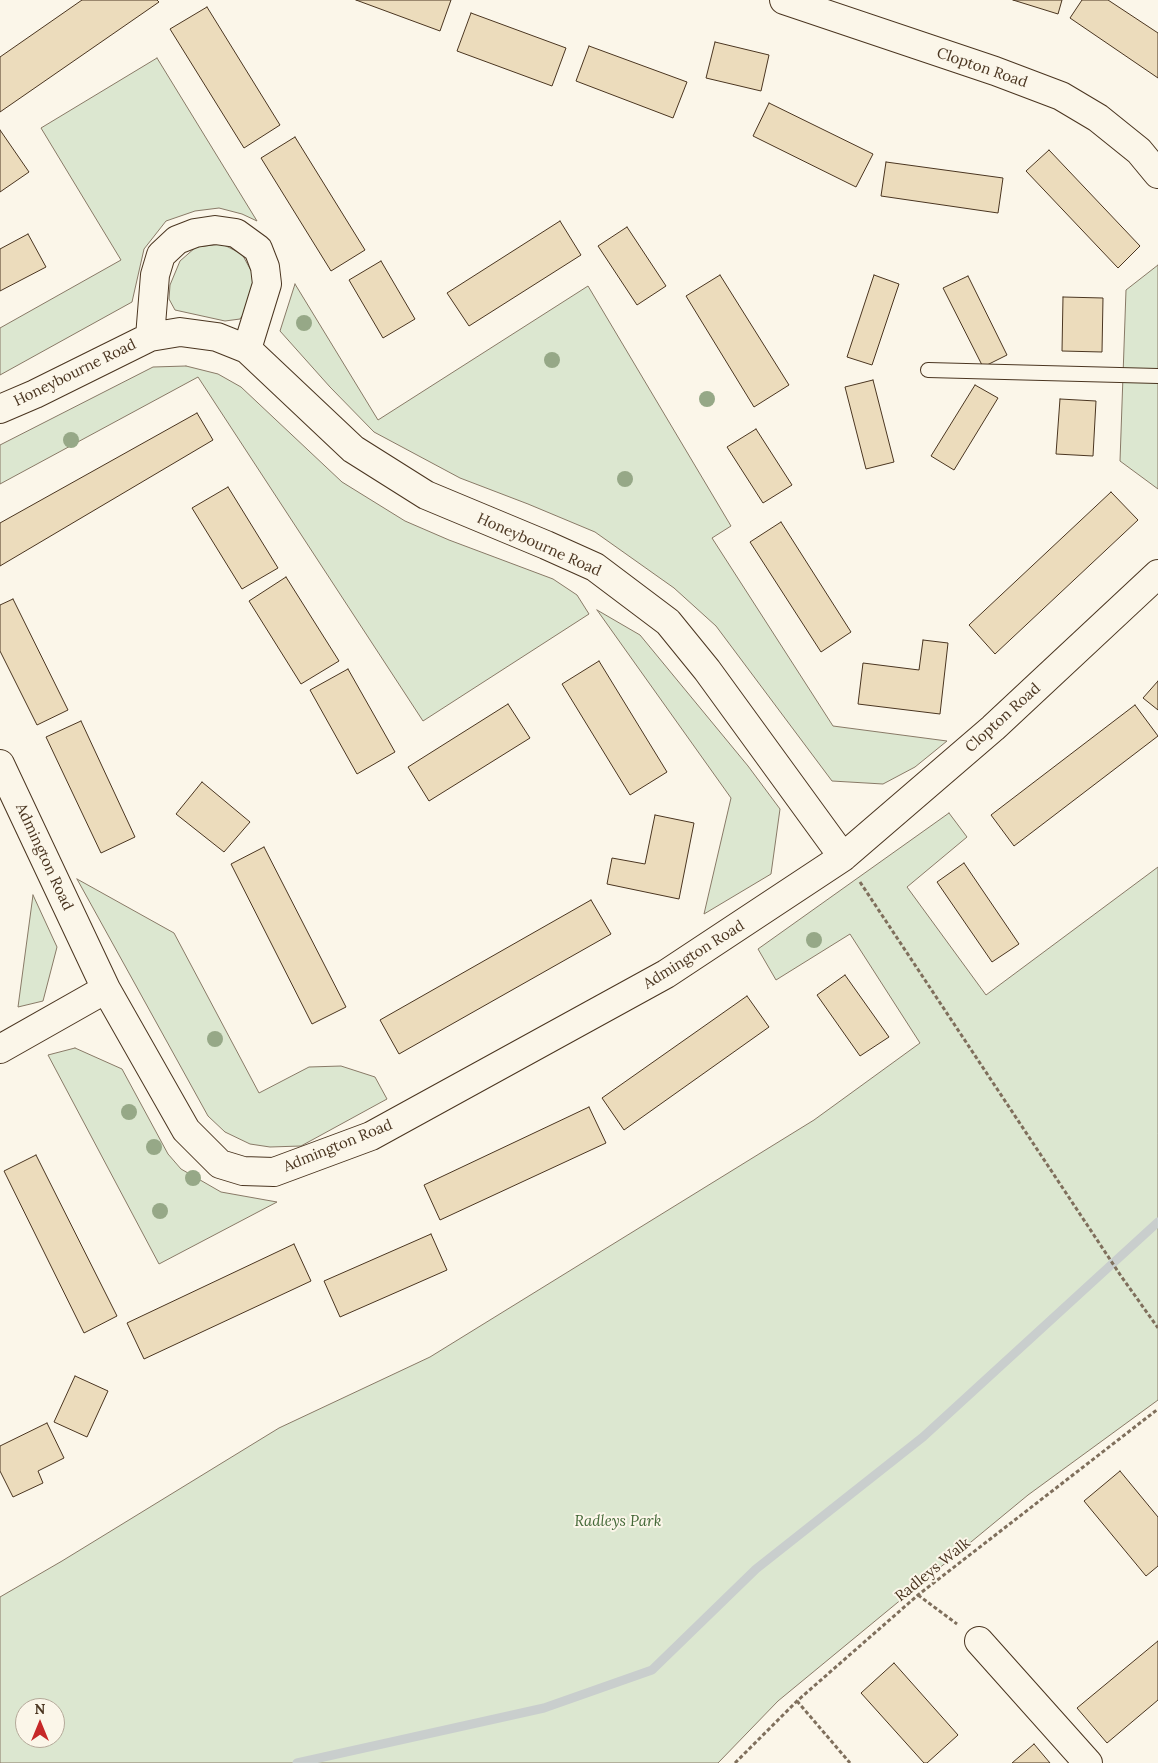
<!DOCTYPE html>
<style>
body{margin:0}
#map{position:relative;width:1158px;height:1763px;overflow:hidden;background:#fbf6e9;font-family:Lora,serif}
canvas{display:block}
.north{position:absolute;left:15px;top:1698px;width:50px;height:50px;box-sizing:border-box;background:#fbf6e9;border:1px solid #b4a999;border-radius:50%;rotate:0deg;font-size:14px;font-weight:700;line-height:20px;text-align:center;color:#4a3520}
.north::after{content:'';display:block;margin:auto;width:18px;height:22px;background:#c62828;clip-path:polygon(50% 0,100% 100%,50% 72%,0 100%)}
</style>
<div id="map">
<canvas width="1158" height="1763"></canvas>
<div class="north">N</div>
</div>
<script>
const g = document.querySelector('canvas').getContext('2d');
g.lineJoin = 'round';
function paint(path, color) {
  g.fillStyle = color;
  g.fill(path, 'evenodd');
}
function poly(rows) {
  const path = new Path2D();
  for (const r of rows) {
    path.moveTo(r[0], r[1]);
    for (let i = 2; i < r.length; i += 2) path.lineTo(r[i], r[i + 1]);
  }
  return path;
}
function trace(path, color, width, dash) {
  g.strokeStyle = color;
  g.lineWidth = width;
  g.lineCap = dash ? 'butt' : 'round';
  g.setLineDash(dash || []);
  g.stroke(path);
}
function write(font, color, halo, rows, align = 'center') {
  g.font = font + ' Lora,serif';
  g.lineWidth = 4;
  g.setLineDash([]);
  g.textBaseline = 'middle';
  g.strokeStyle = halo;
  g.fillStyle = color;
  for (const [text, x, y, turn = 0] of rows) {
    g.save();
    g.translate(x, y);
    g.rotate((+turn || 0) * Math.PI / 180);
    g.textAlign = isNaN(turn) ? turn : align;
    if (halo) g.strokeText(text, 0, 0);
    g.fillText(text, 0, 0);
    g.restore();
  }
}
const green = poly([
 [157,58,257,221,242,214,219,208,195,211,166,221,144,249,132,302,0,375,0,328,121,260,41,128,157,58],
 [222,244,242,254,254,276,254,299,240,319,225,321,175,310,169,299,170,285,180,261,196,247,222,244],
 [1158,265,1158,489,1120,461,1126,290,1158,265],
 [295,284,378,420,588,286,731,526,712,538,833,726,947,741,915,767,883,784,832,781,716,626,674,588,595,532,528,504,460,478,374,432,330,387,280,331,295,284],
 [186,366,218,374,241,387,342,482,405,521,449,540,553,579,577,595,589,614,423,721,198,377,0,484,0,445,153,367,186,366],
 [597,610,640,635,748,766,780,809,771,874,704,914,731,798,597,610],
 [949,813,967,837,907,887,986,995,1158,867,1158,1400,1028,1495,778,1701,718,1763,0,1763,0,1597,62,1561,279,1428,430,1357,814,1120,920,1043,850,934,776,980,758,949,949,813],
 [25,1708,55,1708,55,1738,25,1738,25,1708],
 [77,879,174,933,259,1093,309,1067,341,1066,375,1077,387,1099,301,1146,270,1147,250,1144,225,1132,208,1116,77,879],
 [33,895,57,947,43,1001,18,1007,33,895],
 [75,1048,122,1069,168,1154,181,1169,221,1192,277,1202,159,1264,48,1055,75,1048]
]);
const stream = poly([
 [297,1763,544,1708,652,1670,756,1569,923,1437,1158,1222]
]);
const building = poly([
 [82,0,157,0,159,2,0,112,0,57,82,0],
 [356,0,451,0,440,31,356,0],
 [1013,0,1062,0,1058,14,1013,0],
 [1082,0,1108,0,1158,33,1158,78,1070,18,1082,0],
 [207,7,280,125,244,148,170,29,207,7],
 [471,13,566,48,552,86,457,51,471,13],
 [715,42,769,55,761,91,706,78,715,42],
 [589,46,687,82,673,118,576,81,589,46],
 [769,103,873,154,856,187,753,136,769,103],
 [0,130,29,172,0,192,0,130],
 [295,137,365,250,331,271,261,158,295,137],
 [1049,150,1140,246,1118,268,1026,171,1049,150],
 [886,162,1003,178,998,213,881,196,886,162],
 [560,221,581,255,469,326,447,293,560,221],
 [627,227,666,286,637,305,598,246,627,227],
 [28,234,46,267,0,291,0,249,28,234],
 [381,261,415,319,383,338,349,280,381,261],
 [720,275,789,385,754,407,686,296,720,275],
 [874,275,899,284,872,365,847,357,874,275],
 [968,276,1007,355,983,367,943,288,968,276],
 [1063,297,1103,298,1102,352,1062,351,1063,297],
 [873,380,894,462,866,469,845,387,873,380],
 [975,385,998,398,954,470,931,456,975,385],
 [1060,399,1096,401,1093,456,1056,454,1060,399],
 [197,413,213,440,0,566,0,523,197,413],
 [756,429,792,485,763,503,727,447,756,429],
 [228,487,278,568,242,589,192,508,228,487],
 [1111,492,1138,520,995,654,969,625,1111,492],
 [781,522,851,632,821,652,750,542,781,522],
 [286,577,339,661,301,684,249,601,286,577],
 [13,599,68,710,37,725,0,651,0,605,13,599],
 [923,640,948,643,940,714,858,704,863,663,919,670,923,640],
 [599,661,667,772,630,795,562,684,599,661],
 [348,669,395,752,357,774,310,690,348,669],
 [1158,681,1158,710,1143,698,1158,681],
 [508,704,530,738,429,801,408,767,508,704],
 [1135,705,1158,736,1014,846,991,815,1135,705],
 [81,721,135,837,101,853,46,737,81,721],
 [202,782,250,822,224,852,176,814,202,782],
 [655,815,694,823,679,899,607,884,612,858,645,864,655,815],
 [264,847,346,1007,312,1024,231,864,264,847],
 [964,863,1019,944,992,962,937,882,964,863],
 [591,900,611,934,399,1054,380,1020,591,900],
 [845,975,889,1037,860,1056,817,995,845,975],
 [747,996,769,1027,624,1130,602,1098,747,996],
 [589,1107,606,1143,440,1220,424,1185,589,1107],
 [36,1155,117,1316,84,1333,4,1171,36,1155],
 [431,1234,447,1270,340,1317,324,1281,431,1234],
 [294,1244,311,1281,144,1359,127,1323,294,1244],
 [75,1376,108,1391,87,1437,54,1422,75,1376],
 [47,1423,64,1458,38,1471,43,1483,13,1497,0,1471,0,1446,47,1423],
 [1120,1471,1158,1517,1158,1566,1146,1576,1084,1501,1120,1471],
 [1158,1641,1158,1700,1107,1743,1077,1708,1158,1641],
 [894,1663,958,1735,927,1763,924,1763,861,1693,894,1663],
 [1034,1744,1050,1763,1012,1763,1034,1744]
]);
const path = poly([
 [860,882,1121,1276,1158,1328],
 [918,1595,957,1624],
 [797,1701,850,1763],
 [735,1763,797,1701,918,1595,1158,1409]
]);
const service = poly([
 [928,370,1158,376]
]);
const minor = poly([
 [784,0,995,71,1061,96,1098,118,1139,151,1158,174],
 [150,337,155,275,161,255,177,240,195,233,215,230,236,233,258,249,265,267,267,284,247,349],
 [0,409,35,394,150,337,180,332,217,337,247,349,353,449,426,495,546,545,595,567,668,622,707,670,843,857],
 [0,764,106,989,186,1130,220,1164,243,1171,274,1172,371,1136,666,974,843,857,993,728,1158,574],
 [0,1049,106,989],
 [979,1641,1088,1763]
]);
const trees = [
 [304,323],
 [552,360],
 [707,399],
 [71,440],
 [625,479],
 [814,940],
 [215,1039],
 [129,1112],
 [154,1147],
 [193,1178],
 [160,1211]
];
const streetNames = [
 ["Clopton Road",982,68,19],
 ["Honeybourne Road",75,373,-26],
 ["Honeybourne Road",539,545,24],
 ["Clopton Road",1003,718,-42],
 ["Admington Road",44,857,65],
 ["Admington Road",694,955,-32],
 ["Admington Road",338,1146,-22],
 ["Radleys Walk",933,1570,-39]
];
const parkNames = [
 ["Radleys Park",618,1522]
];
paint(green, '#dce7d0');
trace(green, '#887966', 1);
trace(stream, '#c9cecd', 9);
paint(building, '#ecdcbc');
trace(building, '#4a3520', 1);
trace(service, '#4a3520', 16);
trace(minor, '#4a3520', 30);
trace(path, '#7f6f5c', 3, [4, 2.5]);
trace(service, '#fbf6e9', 14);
trace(minor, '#fbf6e9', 28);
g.fillStyle = '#96a887';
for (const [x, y] of trees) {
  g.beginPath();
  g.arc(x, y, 8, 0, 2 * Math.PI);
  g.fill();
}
write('15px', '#4a3520', '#fbf6e9', streetNames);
write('italic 15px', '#436837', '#fbf6e9', parkNames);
</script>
